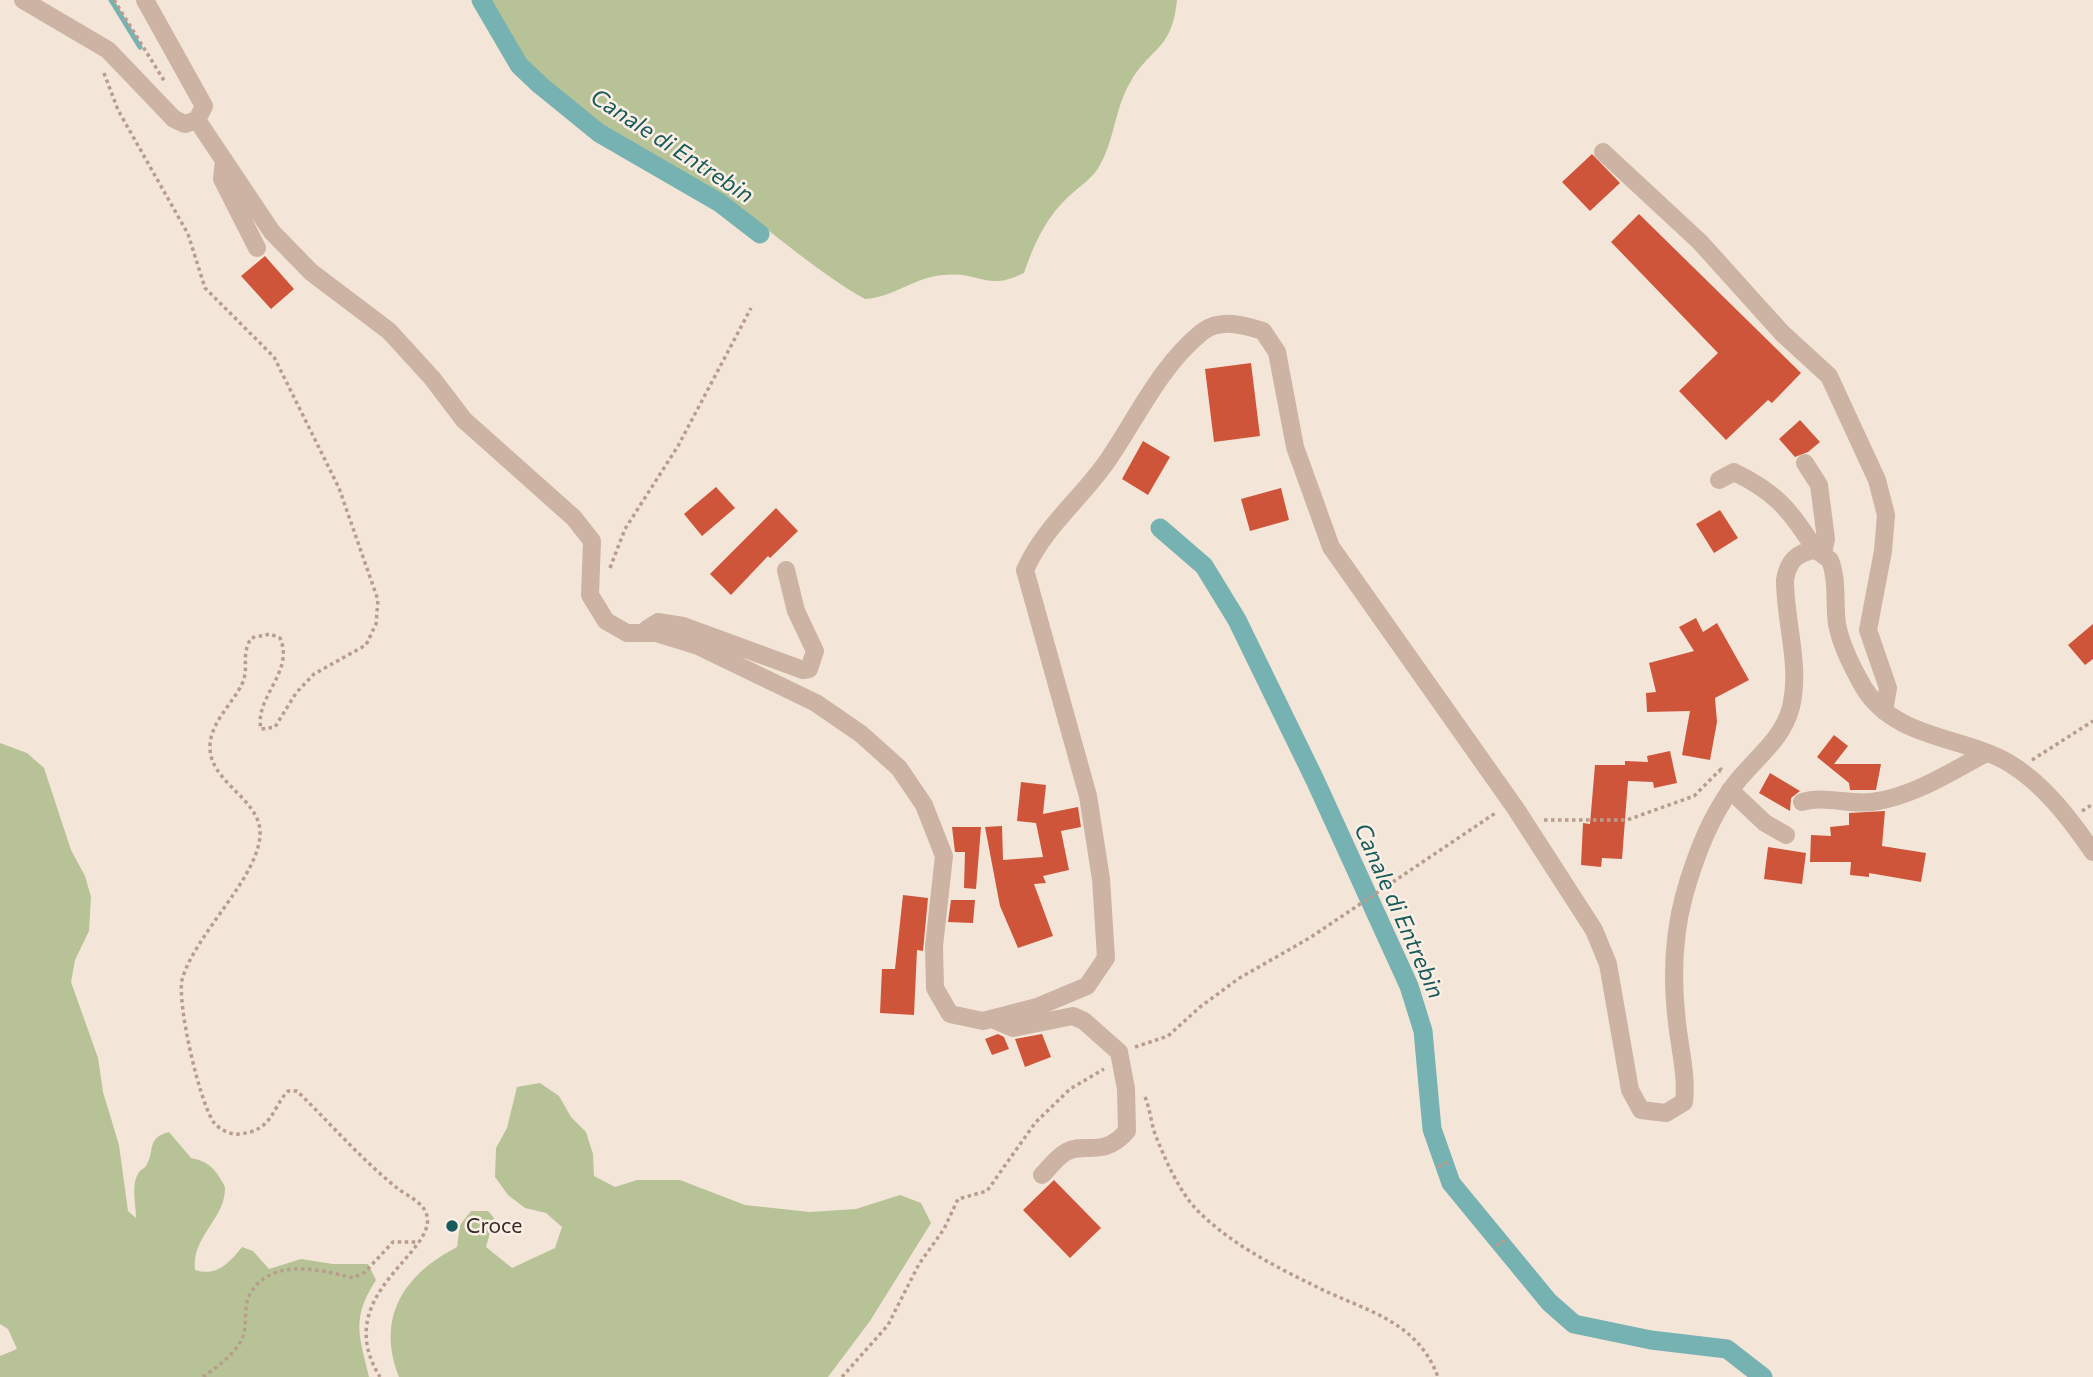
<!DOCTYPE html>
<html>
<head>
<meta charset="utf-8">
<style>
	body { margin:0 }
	canvas { display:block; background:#f3e5d8 }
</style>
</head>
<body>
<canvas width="2093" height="1377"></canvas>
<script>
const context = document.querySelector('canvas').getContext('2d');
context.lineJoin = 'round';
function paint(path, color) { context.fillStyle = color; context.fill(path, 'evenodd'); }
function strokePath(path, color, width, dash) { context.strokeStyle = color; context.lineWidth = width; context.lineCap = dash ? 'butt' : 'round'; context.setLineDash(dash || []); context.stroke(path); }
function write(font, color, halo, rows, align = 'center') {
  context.font = font + ' Commissioner,sans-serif'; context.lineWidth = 5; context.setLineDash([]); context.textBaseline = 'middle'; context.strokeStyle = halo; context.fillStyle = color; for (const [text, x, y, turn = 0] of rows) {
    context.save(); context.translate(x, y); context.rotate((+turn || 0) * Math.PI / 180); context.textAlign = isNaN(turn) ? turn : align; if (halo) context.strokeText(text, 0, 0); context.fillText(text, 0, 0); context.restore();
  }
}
paint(new Path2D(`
	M488,0H1177C1172,50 1152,46 1131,81C1114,108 1115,143 1097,170C1088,182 1076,189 1066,199C1044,221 1034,245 1024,273C986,292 980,271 944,275C914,277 895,297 865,299C818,273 778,235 734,206C664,160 585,125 525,65C508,47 499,22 488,0Z
	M0,743L27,753L44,768L71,850L85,876L91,897L89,931L75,960L71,982L98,1058L103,1092L119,1145L128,1211L136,1218C136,1204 131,1186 138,1174C140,1169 143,1170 146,1166C156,1150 145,1139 169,1132L191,1158C209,1161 217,1171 225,1187C226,1219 191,1236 195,1270C217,1277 229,1263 242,1247L253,1251L269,1269L301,1259L333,1264H368L376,1280C351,1319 359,1334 369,1377H0V1356L17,1349L8,1329L0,1324Z
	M540,1083L559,1096L571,1117L586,1132L593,1154L594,1176L615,1187L637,1180H680L745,1205L810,1212L856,1209L900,1195L921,1203L931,1223L870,1321L828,1377H399C376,1318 403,1275 457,1247L460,1225L471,1211H488L494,1218L486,1247L512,1268L555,1248L562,1227L546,1213L525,1208L508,1195L495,1177L496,1148L507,1128L517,1087Z`), '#b7c397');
strokePath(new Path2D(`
	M111,0L140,47`), '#75b2b1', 5);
strokePath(new Path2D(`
	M481,0L519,65L540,85L599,133L720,203L760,234
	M1160,528L1204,566L1237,620L1315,780L1409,986L1423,1031L1432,1129L1451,1183L1549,1302L1574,1324L1651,1340L1727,1349L1763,1377`), '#75b2b1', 19);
paint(new Path2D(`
	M1592,154L1620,183L1590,211L1562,182Z
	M1639,214L1801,373L1772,403L1768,400L1726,440L1679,391L1718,353L1611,242Z
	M265,256L294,289L271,309L241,276Z
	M1251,363L1260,436L1214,442L1205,369Z
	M1800,420L1820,442L1808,452L1795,457L1779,439Z
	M1143,441L1170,457L1148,495L1122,479Z
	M716,487L735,508L702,536L684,514Z
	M1281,488L1289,520L1250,531L1241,499Z
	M776,508L798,531L770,558L768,556L731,595L710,574Z
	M1720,510L1738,538L1714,553L1696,524Z
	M1696,618L1703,632L1717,623L1749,680L1715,698L1717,722L1710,760L1682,755L1690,711L1647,712L1646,693L1656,692L1649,663L1694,651L1679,627Z
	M2093,624V659L2085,665L2068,645Z
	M1834,735L1848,746L1834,764H1881L1876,790H1850L1849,783L1817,757Z
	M1670,751L1677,783L1654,788L1653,782L1628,781L1622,859L1602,858L1601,867L1581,865L1583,823L1590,824L1595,765H1625V761L1648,762L1647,756Z
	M1770,773L1800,791L1791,798L1790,811L1759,793Z
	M1021,782L1046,785L1043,814L1078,807L1081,827L1061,831L1069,870L1043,876L1046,883L1034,884L1053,936L1018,948L1000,906L985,827L1002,826L1003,860L1043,857L1036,823L1017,821Z
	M1885,811L1882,846L1926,853L1921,882L1869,873V877L1850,875L1851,862H1810L1811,835L1831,836L1830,827L1849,825V813Z
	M952,827H981L976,889L964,888L965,852H955Z
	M1768,847L1806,853L1802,884L1764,879Z
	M903,895L928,898L923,951L917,950L914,1015L880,1013L882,969H895Z
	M951,900H975L973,923L948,922Z
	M998,1034L1004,1037L1009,1049L992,1055L985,1039Z
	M1042,1034L1051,1057L1025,1067L1015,1039Z
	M1054,1180L1101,1228L1070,1258L1023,1210Z`), '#cf553a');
strokePath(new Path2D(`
	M114,0L165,82
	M104,73L118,110L188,234L205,288L274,357L339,488L378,600L376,624L366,645L314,674L296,693L275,727L261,729C254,697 295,672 280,638L270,634L251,638C240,658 250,666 242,684C233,703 211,722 210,745C208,781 257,797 260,830C263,874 194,934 182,980C177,1004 200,1106 215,1124C221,1130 231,1135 239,1134C273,1131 271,1109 288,1091H297C330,1123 361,1159 397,1188C407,1196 424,1202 427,1216C436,1254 329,1295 380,1377
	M610,568L625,529L678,446L751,308
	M2032,760L2093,721
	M2082,811L2093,804
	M1544,820H1627L1694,796L1721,769L1720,773
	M1135,1047L1168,1036L1200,1007L1238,979L1311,937L1497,812
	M1145,1097C1150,1109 1151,1122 1155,1134C1164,1157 1179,1191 1196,1209C1228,1242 1272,1265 1313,1285C1363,1311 1416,1318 1438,1377
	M1438,1167L1448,1162
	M1496,1246L1505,1240
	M203,1377C217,1367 234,1355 242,1339C248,1326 243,1308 249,1296C269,1257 319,1269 353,1278L365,1272L393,1242H419
	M842,1377L888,1325L919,1264L944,1229L958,1199L987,1191L1035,1123L1070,1089L1104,1069`), '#b89d8d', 3.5, [3.5, 3.5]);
strokePath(new Path2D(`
	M23,0L108,50L174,119L185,124L197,120L204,106L145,0
	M197,120L272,232L311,272L389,331L432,378L464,420L574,518L592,541L590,595L606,621L627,633H656L698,646L816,703L861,734L899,768L924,805L944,856L934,946L935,988L950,1014L983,1021L1037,1007L1087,986L1106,958L1101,879L1088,796L1025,570C1044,527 1082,498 1108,460C1138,416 1160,366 1202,332C1220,318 1244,325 1263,331L1277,352L1295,447L1331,547L1516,809L1594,930L1608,964L1630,1090L1641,1110L1666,1113L1684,1102C1687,1075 1680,1050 1677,1023C1672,981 1673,937 1684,896C1694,860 1710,818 1732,788C1752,760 1782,742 1791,707C1801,664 1785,623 1785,580C1788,562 1796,552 1816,550L1830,560C1838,580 1834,603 1837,624C1841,646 1853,669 1864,688C1895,739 1963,736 2009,763C2044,784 2070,819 2093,852
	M1603,152L1700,242L1782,333L1829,376L1877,480L1886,515L1883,551L1868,630L1888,688L1884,711
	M224,160L222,179L257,248
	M1805,463L1819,485L1826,539L1823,553
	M1719,480L1734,472C1773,491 1788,507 1811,543L1809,551
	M647,629L658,622L683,626L803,670L809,669L815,651L796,611L786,570
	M1730,790L1765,823L1786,835
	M1802,802C1825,795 1848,805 1872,802C1912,797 1951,772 1986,753
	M992,1019L1013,1028L1073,1016L1084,1021L1119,1052L1126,1089L1127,1131C1103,1159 1084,1141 1066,1152C1057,1157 1049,1168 1042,1175`), '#ccb3a3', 18);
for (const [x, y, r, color] of [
	[452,1226,7,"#185b5b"]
]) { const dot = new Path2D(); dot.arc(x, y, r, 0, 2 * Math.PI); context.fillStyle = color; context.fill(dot); strokePath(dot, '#fbefe5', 2.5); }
write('21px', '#362a26', '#fbefe5', [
	["Croce",466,1226]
], 'left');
write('italic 23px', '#185b5b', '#fbefe5', [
	["Canale di Entrebin",672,146,33],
	["Canale di Entrebin",1399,911,66]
]);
</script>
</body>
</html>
